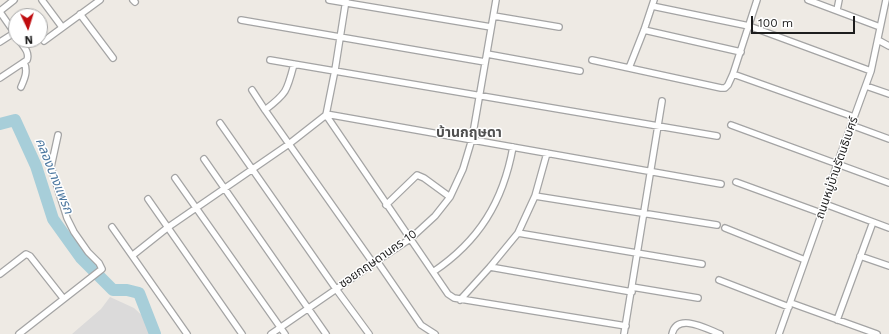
<!DOCTYPE html>
<html>
<head>
<meta charset="utf-8">
<style>
	body { margin:0 }
	#map { position:relative; width:889px; height:334px; overflow:hidden; background:#eeeae4; font-family:"Work Sans",sans-serif }
	canvas { display:block }
	.north { position:absolute; left:8px; top:8px; width:40px; height:40px; box-sizing:border-box; background:#fff; border:1px solid #a5a5a5; border-radius:50%; rotate:176deg; font-size:11px; font-weight:700; line-height:16px; text-align:center; color:#1d1d1d }
	.north::after { content:''; display:block; margin:auto; width:14px; height:18px; background:#bf0c0f; clip-path:polygon(50% 0,100% 100%,50% 72%,0 100%) }
	.scale { position:absolute; left:751px; top:16px; width:104px; height:18px; box-sizing:border-box; border:2px solid #1d1d1d; border-top:0; padding-left:5px; font-size:12px; line-height:14px; white-space:nowrap; color:#1d1d1d; -webkit-text-stroke:3px #fff; paint-order:stroke }
</style>
</head>
<body>
<div id="map">
<canvas width="889" height="334"></canvas>
<div class="north">N</div>
<div class="scale">100 m</div>
</div>
<script>
const context = document.querySelector('canvas').getContext('2d');
context.lineJoin = 'round';
function paint(path, color) { context.fillStyle = color; context.fill(path, 'evenodd'); }
function strokePath(path, color, width, dash) { context.strokeStyle = color; context.lineWidth = width; context.lineCap = dash ? 'butt' : 'round'; context.setLineDash(dash || []); context.stroke(path); }
function write(font, color, halo, rows, align = 'center') {
  context.font = font + ' "Work Sans","Noto Sans Thai",sans-serif'; context.lineWidth = 3; context.setLineDash([]); context.textBaseline = 'middle'; context.strokeStyle = halo; context.fillStyle = color; for (const [text, x, y, turn = 0] of rows) {
    context.save(); context.translate(x, y); context.rotate((+turn || 0) * Math.PI / 180); context.textAlign = isNaN(turn) ? turn : align; if (halo) context.strokeText(text, 0, 0); context.fillText(text, 0, 0); context.restore();
  }
}
paint(new Path2D(`
	M110,297L134,308L148,321L152,334H72L101,309Z`), '#dbdada');
strokePath(new Path2D(`
	M0,124L15,120L36,166L53,219L81,258L113,290H127L139,293L155,334`), '#a7ced9', 12);
const street = new Path2D(`
	M42,0L62,27
	M133,0L135,2
	M329,0L491,27
	M808,0L880,27
	M652,6L749,26L871,71
	M837,10L839,0
	M0,11L14,0
	M0,12L16,35
	M80,14L113,58
	M494,16L559,27
	M241,20L485,62
	M644,30L741,52
	M878,40L889,46
	M44,41L100,0
	M0,42L14,33
	M487,54L580,71
	M270,60L717,136
	M592,60L721,88H725L728,85L733,74L757,0
	M629,68L644,30L654,0
	M733,74L854,117
	M0,78L27,60C30,52 23,46 19,40
	M866,86L889,94
	M21,87C25,78 28,71 24,62
	M252,90L265,110L373,263
	M265,110C287,93 287,91 294,64
	M326,114L721,184
	M326,115L448,294L454,298L626,326
	M220,123L336,289L369,334
	M731,125L889,183
	M851,125L889,139
	M204,159L326,334
	M175,178L285,334
	M736,182L821,213
	M535,196L717,225
	M148,199L242,334
	M825,204L889,228
	M386,205L417,175L424,178L450,197
	M112,227L187,334
	M725,228L805,260
	M518,233L702,264
	M133,255L167,228L289,144L326,115L335,70L346,0
	M860,256L889,266
	M377,261L421,325L435,334
	M490,267L632,292
	M433,272C479,241 503,202 513,147
	M0,274L26,254L30,256L63,298
	M719,280L789,307
	M632,287L698,298
	M460,300L490,267L518,233L535,196L547,153
	M791,303L877,334
	M837,320L873,222
	M19,334L102,269L99,263L88,252L74,232L67,218L51,167L58,135
	M271,334L377,261L410,239L435,216L450,197L463,169L472,139L496,0
	M624,334L662,101
	M672,334C677,312 707,329 720,334
	M779,334L825,204L837,164L871,71L886,0`);
strokePath(street, '#a4a4a4', 8);
strokePath(street, '#fff', 5.5);
write('12px', '#1d1d1d', '#fff', [
	["ถนนหมู่บ้านรัตนธิเบศร์",837,168,-71],
	["ซอยกฤษดานคร 10",378,259,-35]
]);
write('italic 13px', '#4d78a0', '#fff', [
	["คลองบางแพรก",54,176,68]
]);
write('bold 14px', '#505050', '#fff', [
	["บ้านกฤษดา",469,133]
]);
</script>
</body>
</html>
